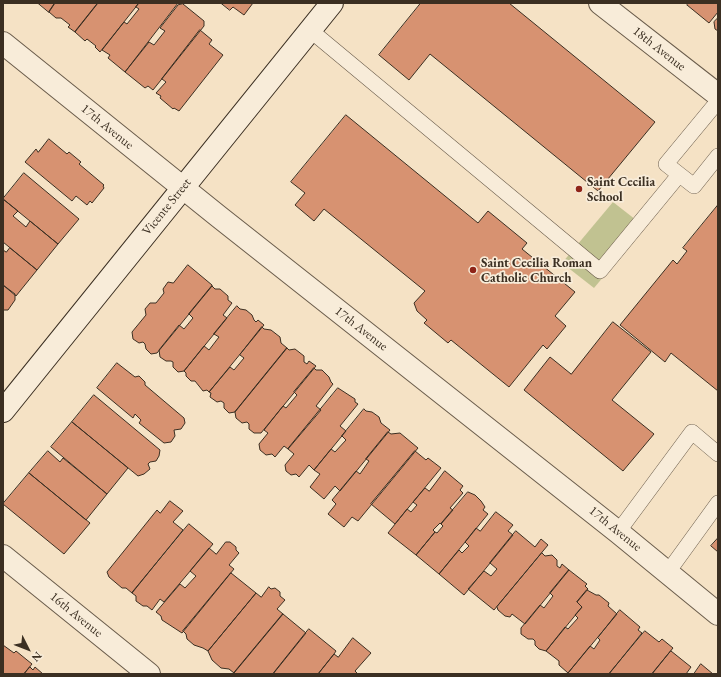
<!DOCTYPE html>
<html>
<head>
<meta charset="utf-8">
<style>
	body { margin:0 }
	#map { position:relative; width:721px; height:677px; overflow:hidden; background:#f5e2c5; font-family:"EB Garamond",serif }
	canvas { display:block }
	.frame { position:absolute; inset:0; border:4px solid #3b2f22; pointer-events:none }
	.north { position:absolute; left:8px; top:629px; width:40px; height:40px; -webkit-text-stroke:3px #f8ecd9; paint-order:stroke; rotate:132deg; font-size:11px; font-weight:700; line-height:16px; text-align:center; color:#3b2f22 }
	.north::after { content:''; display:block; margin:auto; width:14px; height:18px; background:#3b2f22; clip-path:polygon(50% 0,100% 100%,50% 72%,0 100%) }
</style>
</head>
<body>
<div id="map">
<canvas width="721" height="677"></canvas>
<div class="frame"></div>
<div class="north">N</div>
</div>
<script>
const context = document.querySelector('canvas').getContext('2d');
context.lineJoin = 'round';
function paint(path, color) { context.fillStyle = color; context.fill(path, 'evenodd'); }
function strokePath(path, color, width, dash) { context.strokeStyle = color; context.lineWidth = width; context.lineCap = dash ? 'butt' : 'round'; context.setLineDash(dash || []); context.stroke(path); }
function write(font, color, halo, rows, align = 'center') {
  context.font = font + ' "EB Garamond",serif'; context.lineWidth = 3.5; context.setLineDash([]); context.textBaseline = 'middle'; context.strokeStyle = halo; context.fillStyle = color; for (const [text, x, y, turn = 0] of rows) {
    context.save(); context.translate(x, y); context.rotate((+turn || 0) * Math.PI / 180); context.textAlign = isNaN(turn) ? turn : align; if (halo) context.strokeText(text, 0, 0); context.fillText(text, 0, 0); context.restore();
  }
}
paint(new Path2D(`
	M613,202L645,227L594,288L562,263Z`), '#c1c291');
const building = new Path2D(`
	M38,3H55L49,12Z
	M55,3H98L75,32L68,27L70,25L61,18H56L49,12Z
	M98,3H139L100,52L95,47L96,46L87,39L85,41L75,32Z
	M139,3H178L125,72L108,58L110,55L102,50L124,22L127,24L139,9L136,7Z
	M221,3H253L244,15L233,7L230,10Z
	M421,3H509L655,122L598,191L430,54L409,80L379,55Z
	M689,3H718V12L709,23L687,5Z
	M183,4L204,21V26L153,90L148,86L145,88L125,72L149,42L154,45L165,31L160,28L178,5Z
	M718,18V31L715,29L714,22Z
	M200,30L212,40L209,44L223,55L179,111L174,108L173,109L160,98L161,96L156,93L166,82L162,79Z
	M346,115L478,223L488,211L527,243L522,249L575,292L555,316L566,326L547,349L543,345L509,387L451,340L448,343L424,323L427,320L417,311L414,303L425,291L324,209L314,221L295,205L305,193L291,182Z
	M49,139L67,154L69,152L81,162L79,164L104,185L103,186L104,188L92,203L90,201L87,205L76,196L72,201L25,162L36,149L38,152Z
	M24,173L79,219L58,244L3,199Z
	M3,199L18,211L13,216L26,227L30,221L58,244L37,270L3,242Z
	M718,205V391L671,353L665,362L620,325L673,260L677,264L687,251L683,248Z
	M10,248L37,270L16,296L3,285V250L6,252Z
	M188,265L212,285V286L157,353L151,354L146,349L145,344L143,342L139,343L133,339L132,332L146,315L145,309L150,303H156L164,293L163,289L168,282L173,283Z
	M3,285L15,294V300L8,310H3Z
	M212,286L215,289H220L228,296V300L232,303L223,315L227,318L184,371L178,372L173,367V362L171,361H166L160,357L159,350L179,325L184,329L193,318L189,314Z
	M237,306L240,309L246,310L252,315L254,320L256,322L258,320L264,325L209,392L207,390L203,391L195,381H191L186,376V373L184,371L204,346L209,350L219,337L214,334Z
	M613,322L651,352L612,400L654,434L623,471L524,390L550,357L571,374Z
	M262,327L264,329L271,330L280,337L281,343L287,348L235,412L229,413L224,408V403L221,401L217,402L210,397L211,393L209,392L230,367L234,370L244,358L240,355Z
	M287,348L289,350L295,349L304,356V362L307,364L309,361L316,366L261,433H254L249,429V424L247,422L242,423L236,418L235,412Z
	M117,363L135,377L139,376L145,382V385L184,418L185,423L181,429L174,430L175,436L171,442L164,443L139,423L141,420L135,414L133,418L97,388Z
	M314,368L316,370H322L329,377L331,382L333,384L316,406L321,410L288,449L284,446L275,457L272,454L266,455L260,450L259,444L268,433L264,430L283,406L286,408L297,395L294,392Z
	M338,388L355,399V402L358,404L340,426L346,431L314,470L309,465L299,477L296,474L291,475L286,471L285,465L294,454L288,449Z
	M94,395L160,450L159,456L156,461L150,462L148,464L150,469L144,474L138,476L72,422Z
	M364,409L366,411L372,412L379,417L381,423L390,430L340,491L335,486L324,499L310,487L320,474L314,470L331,449L335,452L346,440L342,436Z
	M72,422L128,468L107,494L51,447Z
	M388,432L391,434L400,433L418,448L358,521L352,517L344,527L328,514L336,504L332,500L356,471L360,474L369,461L366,459Z
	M48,451L60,462L63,458L107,494L86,520L29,473Z
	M415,451L426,460L428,458L441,468L395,524L371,504Z
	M445,471L463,486L460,490L463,493L450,508L453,510L441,524L440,523L433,530L435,532L416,555L388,533L407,509L411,512L417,505L413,502L425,488L429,491Z
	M29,473L90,523L64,554L3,504Z
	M468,492L475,495L481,501L485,507L483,510L488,514L439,574L416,555L435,532L437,533L443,526L441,524Z
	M170,501L183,511L173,522L183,530L132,593L126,588H122L109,577L107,572L157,510L160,513Z
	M496,512L513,525L508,531L513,535L464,595L439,574L459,550L462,553L469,546L465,542L476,528L480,531Z
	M189,524L213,544L164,602L160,599L152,610L147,606H143L136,601V596L132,593Z
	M516,531L535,547L541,539L548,545L494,610L468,589L484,571L491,576L497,569L490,563Z
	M718,538V552L711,546Z
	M226,542H230L236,547V550L239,553L229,565L234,569L182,633L162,620L161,616L156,612L180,584L185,588L196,576L190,571L209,548L216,554Z
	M542,553L545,556L552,555L557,560V566L560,568L562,564L569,570L525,624L512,614L510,617L505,616L498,610L497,607Z
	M569,570L587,584L585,586L588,589L577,602L582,607L546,651L539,649L535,645V641L533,639H528L521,634V628L540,605L544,608L553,596L550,593Z
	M231,573L256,593L208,651L203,648L194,645L187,639L186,634L183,631Z
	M269,587L271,589L275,588L280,592V596L285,600L277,609L283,614L234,673L229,669L221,668L212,660L208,651L256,593L261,597Z
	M587,590L596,595H599L609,603L608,606L617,614L568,673L559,665V661L546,651L565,627L568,629L578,618L575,615L582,607L577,602Z
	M620,610L640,627L638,630L642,633L609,674H569L568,673L590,646L594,649L600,640L598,638Z
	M283,614L306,633L273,674H236L234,673Z
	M309,629L336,651L334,654L318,674H273Z
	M645,631L659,642L662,639L673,648L652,674H609Z
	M353,638L371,653L355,671L358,674H318L334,654L338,657Z
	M3,645L14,653L16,651L32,664L24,674H3Z
	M671,651L691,667L686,674H652Z
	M701,664L713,674H694Z
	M30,667L33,670L35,667L43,674H24Z`);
paint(building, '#d79271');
strokePath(building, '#3b2f22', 1);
const lane = new Path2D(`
	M310,30L600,271L679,175
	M718,101L666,164L694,186L718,156
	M618,532L692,432L718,454
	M668,572L718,503`);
const street = new Path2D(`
	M600,3L718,95
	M3,43L218,216L618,532L718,614
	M3,556L149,674`);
const secondary = new Path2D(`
	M3,411L332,3`);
strokePath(lane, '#6a5c4b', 16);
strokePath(street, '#6a5c4b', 24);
strokePath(secondary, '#3b2f22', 24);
strokePath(lane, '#f8ecd9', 15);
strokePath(street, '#f8ecd9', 22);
strokePath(secondary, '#f8ecd9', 22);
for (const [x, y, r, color] of [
	[579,189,4,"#8f2418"],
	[473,270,4,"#8f2418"]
]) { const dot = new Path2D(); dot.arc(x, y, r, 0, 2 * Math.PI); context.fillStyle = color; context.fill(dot); strokePath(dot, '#f8ecd9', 1.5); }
write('13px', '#3b2f22', '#f8ecd9', [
	["18th Avenue",659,49,38],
	["17th Avenue",107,127,39],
	["Vicente Street",167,207,-51],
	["17th Avenue",361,329,38],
	["17th Avenue",615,529,39],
	["16th Avenue",76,615,39]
]);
write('bold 13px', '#3b2f22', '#f8ecd9', [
	["Saint Cecilia",587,182],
	["School",587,197],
	["Saint Cecilia Roman",481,263],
	["Catholic Church",481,278]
], 'left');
</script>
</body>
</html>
